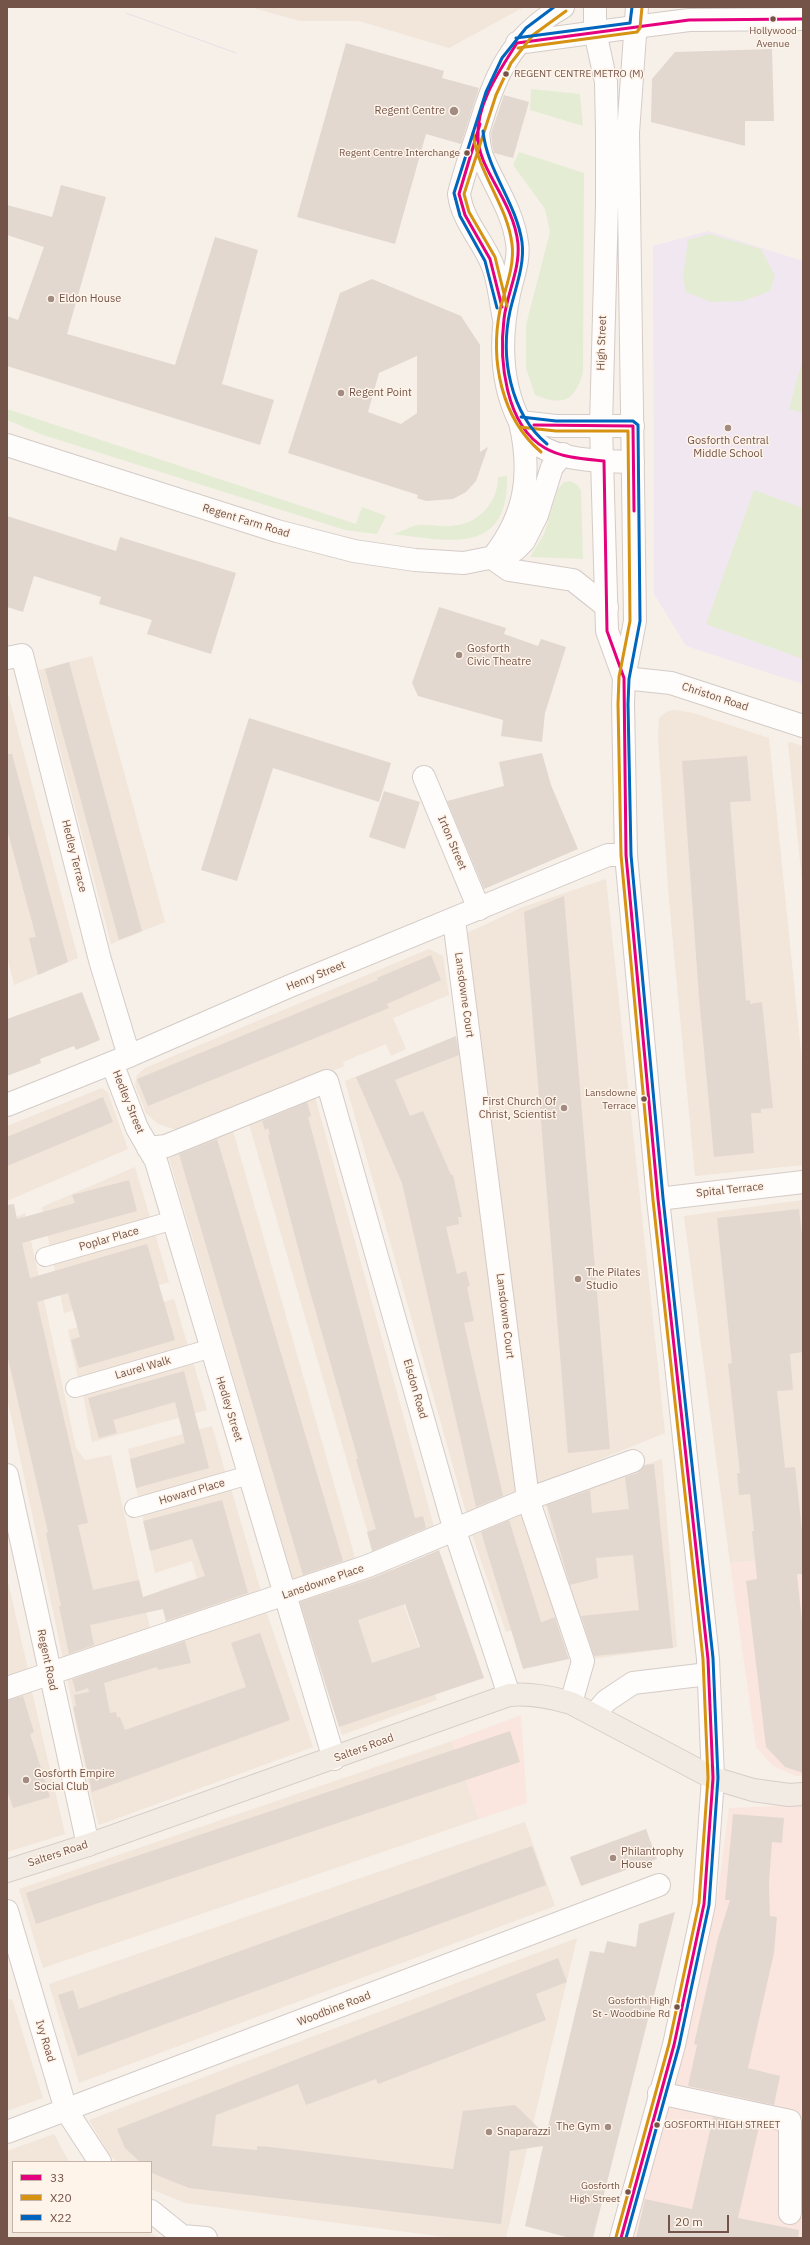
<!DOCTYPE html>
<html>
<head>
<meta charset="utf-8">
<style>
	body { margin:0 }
	#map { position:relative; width:810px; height:2245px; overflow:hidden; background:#f6f0e9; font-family:"IBM Plex Sans",sans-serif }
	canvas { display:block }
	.frame { position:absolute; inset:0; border:8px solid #745449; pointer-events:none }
	.legend { position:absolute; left:12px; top:2161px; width:140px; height:72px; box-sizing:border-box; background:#fff4e9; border:1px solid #c7b4a9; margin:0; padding:5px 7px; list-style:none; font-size:12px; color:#745449 }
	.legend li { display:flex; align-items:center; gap:8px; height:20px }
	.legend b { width:20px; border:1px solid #c7b4a9 }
	.scale { position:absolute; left:668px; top:2215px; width:61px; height:18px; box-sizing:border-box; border:2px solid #745449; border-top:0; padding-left:5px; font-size:12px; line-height:14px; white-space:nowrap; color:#745449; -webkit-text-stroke:3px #fff4e9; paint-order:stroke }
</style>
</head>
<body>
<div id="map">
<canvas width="810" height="2245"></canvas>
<div class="frame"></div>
<ul class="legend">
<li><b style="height:5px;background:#e5007d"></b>33</li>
<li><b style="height:5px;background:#d69212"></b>X20</li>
<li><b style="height:5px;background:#0065bd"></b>X22</li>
</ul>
<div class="scale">20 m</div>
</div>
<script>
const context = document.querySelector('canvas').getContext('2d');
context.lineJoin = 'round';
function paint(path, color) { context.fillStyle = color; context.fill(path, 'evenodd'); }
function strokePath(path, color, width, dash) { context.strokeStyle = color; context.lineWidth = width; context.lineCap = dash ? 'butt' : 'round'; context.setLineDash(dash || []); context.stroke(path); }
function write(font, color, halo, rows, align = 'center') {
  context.font = font + ' "IBM Plex Sans",sans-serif'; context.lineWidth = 3; context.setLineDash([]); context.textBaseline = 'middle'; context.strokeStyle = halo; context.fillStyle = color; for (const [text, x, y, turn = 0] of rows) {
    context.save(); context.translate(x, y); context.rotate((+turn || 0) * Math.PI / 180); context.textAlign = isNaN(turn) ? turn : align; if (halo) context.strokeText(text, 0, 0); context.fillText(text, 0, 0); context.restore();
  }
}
paint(new Path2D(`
	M250,7H524L449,48L359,21H300Z
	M92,656L165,922L111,944L39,670Z
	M7,690L78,958L14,985L7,955Z
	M675,710L693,713L769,738L803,1072V1165L695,1176L669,900L658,740L659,718L668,711Z
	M791,742L803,746V891L788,743Z
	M606,879L665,1433L534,1486L466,940L467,933L523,907Z
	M429,949L443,956L449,995L393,1018L406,1049L391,1056L386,1044L343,1062L344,1066L326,1074L325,1072H318L310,1075V1078L177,1130L158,1124L146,1113L135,1085L137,1075L145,1068Z
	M453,1038L458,1040L462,1070L517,1494L467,1516L345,1081Z
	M102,1088L108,1093L128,1149L7,1201V1126Z
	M315,1097L435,1530L374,1554L249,1124Z
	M233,1131L356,1561L294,1583L169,1158Z
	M135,1167L152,1224L51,1253L42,1207Z
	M803,1200V1557L730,1563L684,1216Z
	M25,1213L76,1448L85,1460L111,1455L151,1633L64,1663L7,1397V1221Z
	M154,1230L169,1282L64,1313L53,1260Z
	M174,1299L190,1353L79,1383L68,1330Z
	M192,1358L207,1410L92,1442L82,1389Z
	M212,1426L227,1478L139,1502L128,1449Z
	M662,1459L677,1647L585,1660L544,1500Z
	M230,1485L262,1595L167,1628L159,1591L197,1578L192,1561L155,1573L141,1509Z
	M523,1514L559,1616L506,1632L472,1535Z
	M389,1562L437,1700L342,1735L297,1600Z
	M7,1577L29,1674L7,1681Z
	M266,1611L313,1747L99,1825L89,1788L67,1678Z
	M32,1692L65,1834L7,1852V1700Z
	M452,1741L479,1819L43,1968L19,1889Z
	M525,1822L555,1906L79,2083L49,1984Z
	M577,1938L506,2238H453L185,2203L151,2189V2162H117L109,2154L89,2120Z
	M12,1999L43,2098L7,2111V2000Z
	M54,2134L69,2162H13V2232H146L161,2238H7V2151Z`), '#f2e5d9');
paint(new Path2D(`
	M803,1557V1776H796L773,1766L756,1747L730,1563Z
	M521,1715L527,1803L479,1819L452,1741Z
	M802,1805L803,2238H634L717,1901L729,1808Z`), '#fae6df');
paint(new Path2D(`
	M708,231L803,261V684L686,646L654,594L653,246Z`), '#f1e7f1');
paint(new Path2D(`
	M531,89L580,94L583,126L530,110Z
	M519,152L584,173L583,373C574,402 563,406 535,395L526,368V325L550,232L545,209L513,165Z
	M709,234L761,249L775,276L770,291L743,301L711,302L686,292L683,277L688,240Z
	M803,358V413L789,409Z
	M7,409L356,524L362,507L386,516L377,534L345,530L43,435L7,420Z
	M507,476C509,556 449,541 393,534C401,532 411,526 419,525C429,524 440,527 450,526C477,525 498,504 498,477Z
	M570,481L578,485L581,491L583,559L530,557L544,534L558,489L564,482Z
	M754,490L803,508V659L706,624Z`), '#e4edd3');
paint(new Path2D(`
	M346,43L444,71L442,78L479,88L461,144L426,134L395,244L297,217Z
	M772,49L774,121H745V146L651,122L652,79L675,52Z
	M504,95L529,102L513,158L494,153L492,145L491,133Z
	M61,185L106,197L67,334L175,365L215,237L258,250L222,384L274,400L260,445L7,366V316L18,320L44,247L7,235V205L52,217Z
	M372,279L461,316L480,345V452L488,447L476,481L466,492L453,499L426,501L417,498L418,495L288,453L340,293ZM417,356V413L401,424L368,412L379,373Z
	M7,516L116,551L120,537L236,573L211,654L147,634L152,620L99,604L101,597L34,576L23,612L7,607Z
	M439,607L506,628L504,634L538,646L541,639L566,647L545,713L542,742L501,736L503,720L418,696L412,683Z
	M69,662L142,931L119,940L45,669Z
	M249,718L391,763L379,802L273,768L237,881L201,870Z
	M542,753L551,785L578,849L484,889L447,801L504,786L499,762Z
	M7,754H12L68,962L38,975L29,938L36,937L7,829Z
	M747,756L751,801L730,802L746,1001L750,1000V1004L762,1002L773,1108L761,1109V1113H751L754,1153L714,1157L699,997L682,761Z
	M384,791L420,802L405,849L369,837Z
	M564,896L610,1449L568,1453L524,912Z
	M431,955L441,980L387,1004L389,1008L148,1106L137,1079L378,980L377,978Z
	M82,992L100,1040L76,1050L74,1046L40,1059L41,1063L7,1076V1019Z
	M456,1036L459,1055L395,1080L410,1116L423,1111L451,1175H453L462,1217H458L459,1224L446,1227L457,1274L466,1271L470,1286L467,1287L474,1321L464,1323L503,1496L476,1507L402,1183L356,1077Z
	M103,1097L113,1122L7,1166V1137Z
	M307,1102L311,1116L308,1117L415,1518L423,1516L426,1528L372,1551L367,1532L376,1529L356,1459H358L307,1281L268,1135L270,1134L268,1128L265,1130L262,1121Z
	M217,1139L343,1561L303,1575L179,1154Z
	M129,1180L137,1211L22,1243L30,1278L147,1244L175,1340L79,1368L71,1340L80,1337L68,1293L37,1302L88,1523L78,1525L93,1590L139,1580L143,1597L205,1576L192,1539L150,1551L143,1521L222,1500L248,1593L166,1621L163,1609L90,1625L94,1645L69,1654L59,1606H61L46,1533L48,1532L7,1354V1205L14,1204L17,1219L75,1203L72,1195Z
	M799,1209L803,1244V1352L790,1354L793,1390L777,1391L785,1468L795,1467L803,1540V1574H797L803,1632V1773L785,1767L766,1747L746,1581L757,1579L752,1531H754L750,1494L739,1495L737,1473H740L728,1364L732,1363L717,1218Z
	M184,1371L209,1468L136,1488L130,1459L185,1443L175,1402L113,1420L117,1433L99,1438L88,1398Z
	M654,1464L673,1648L594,1656L581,1616L639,1610L633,1555L596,1558L598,1578L570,1585L547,1505L590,1490L592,1513L629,1509L625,1477L638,1473L645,1465Z
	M509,1520L541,1622L555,1617L569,1659L523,1669L481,1532Z
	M439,1550L484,1678L339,1727L300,1602L373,1578ZM405,1604L420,1647L372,1663L358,1620Z
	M260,1633L290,1720L92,1792L73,1707L76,1706L74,1695L89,1692L88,1688L76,1692L72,1679L185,1641L191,1663L158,1670L157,1667L104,1683L110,1713L116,1712L117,1717H120L125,1730L246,1687L231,1643Z
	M23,1696L34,1732L30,1734L50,1797L13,1808L7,1790V1700Z
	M510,1731L520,1762L36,1924L26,1893Z
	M733,1814L784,1818L782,1843L772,1842L769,1883L770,1916L777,1917L774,1953L748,2068L780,2076L774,2105L688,2086L697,2045L694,2044L718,1938L730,1900H725Z
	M646,1829L657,1859L581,1886L570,1857Z
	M532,1846L546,1885L78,2056L58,1995L73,1990L79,2009Z
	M675,1912L593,2238H570L525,2226L543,2146L510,2151L501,2224L189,2188L154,2174L151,2172V2162H140L125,2148L117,2129L558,1958L567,1982L536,1994L546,2020L378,2084L376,2079L306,2105L298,2084L280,2091L216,2115L212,2146L257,2150V2146L270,2147L453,2169L463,2111L515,2105L546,2135L590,1951L604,1953L607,1941L636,1947L639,1924Z
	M713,2117L759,2127L738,2218L799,2230L798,2238H636L645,2199L692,2209Z`), '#e3d8d0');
const pedestrian = new Path2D(`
	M45,1257L174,1220
	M75,1388L212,1348
	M134,1508L249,1475`);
const minor = new Path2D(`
	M517,43L635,27
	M478,132C479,140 479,148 482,156C494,186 513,211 517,243C520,259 512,279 509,294C500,337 500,383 520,422
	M504,319C500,301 499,280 492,264C482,240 462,220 459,194C464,173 471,153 478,132C495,76 509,38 563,7
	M7,658L22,655L100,960L129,1056
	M624,678L671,683L803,726
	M424,777L479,909
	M454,920L528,1499L583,1661L571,1703
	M112,1063L137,1128L156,1161L334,1759
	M7,1105L129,1056L290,986L608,855H626
	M148,1148L166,1146L327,1081L455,1531L509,1695
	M658,1199L803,1182
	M7,1475L88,1845
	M7,1688L368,1566L528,1499L633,1461
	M7,1911L66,2110L100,2162
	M659,2093L790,2121V2213
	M7,2132L659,1885
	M151,2211L182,2236L206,2238`);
const tertiary = new Path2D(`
	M635,27L689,20L803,19
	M520,422L556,426H633
	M521,423C526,430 530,437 536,443C560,462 604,461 633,462
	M7,445L277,531L354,551L415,560L464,563L504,555L515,550L524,541L537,515L552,467L563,454
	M493,557C526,515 532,474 520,422
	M492,558L509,570L573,580L607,607`);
const secondary = new Path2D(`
	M595,7V32L606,82L607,130V205L601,425L607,631L624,678
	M594,1715L606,1701L633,1683L708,1674
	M621,2238L674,2045L704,1904L713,1778L708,1659L658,1199L626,855L623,704L624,678L635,621L628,133L637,7`);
const primary = new Path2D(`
	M7,1871L88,1845L509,1695C531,1693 550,1697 571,1703L713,1778L753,1790L789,1795L803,1794`);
strokePath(pedestrian, '#d4cbc6', 20);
strokePath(minor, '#d4cbc6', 24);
strokePath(tertiary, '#d4cbc6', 24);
strokePath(secondary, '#d5cbc6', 24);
strokePath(primary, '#d8cdc8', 24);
strokePath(pedestrian, '#fefdfc', 18);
strokePath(minor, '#fefdfc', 22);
strokePath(tertiary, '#fefdfc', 22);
strokePath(secondary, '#fefdfc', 22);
strokePath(primary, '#f2ebe4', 22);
strokePath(new Path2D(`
	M126,13L236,53`), '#e3e1e4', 1);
strokePath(new Path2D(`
	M480,124L459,194L465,215L490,259L502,307
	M534,425L633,426L634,511
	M621,2238L674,2045L704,1904L713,1778L708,1659L658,1199L626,855L624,678L607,631L604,461C585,459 562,458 545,448C505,425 499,360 504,319C507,293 520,270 518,244C516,222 505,202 494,182C487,169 478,153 478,137C476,104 500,70 517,43L689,20L803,19`), '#e5007d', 3);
strokePath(new Path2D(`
	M518,48L637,32L640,28L642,7
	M473,133C478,174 507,204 512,244C515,265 505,289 500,310C490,360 501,418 541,452
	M507,306L495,257L469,212L464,194L496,95L511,63L533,35L566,11
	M519,427L556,431H628L630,621L619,677L618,704L621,855L653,1200L703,1659L708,1778L699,1903L669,2044L616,2237`), '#d69212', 3);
strokePath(new Path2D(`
	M516,38L630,23L632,7
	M483,131C487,171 516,202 522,242C525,265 515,289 510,311C500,357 510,413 547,444
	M497,308L485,261L460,216L454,193L486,92L502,58L526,28L554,7
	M521,417L556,421H633L638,425L640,621L629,679L628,704L631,855L663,1198L713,1658L718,1778L709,1905L679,2046L626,2238`), '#0065bd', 3);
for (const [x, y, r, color] of [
	[773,19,3.5,"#745449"],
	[506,74,3.5,"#745449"],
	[454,111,5,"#a28b81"],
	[467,153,3.5,"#745449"],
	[51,299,4,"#a28b81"],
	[341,393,4,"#a28b81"],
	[728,428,4,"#a28b81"],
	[459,655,4,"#a28b81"],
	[644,1099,3.5,"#745449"],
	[564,1108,4,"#a28b81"],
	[578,1279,4,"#a28b81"],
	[26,1780,4,"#a28b81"],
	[613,1858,4,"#a28b81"],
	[677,2007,3.5,"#745449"],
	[657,2125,3.5,"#745449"],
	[608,2127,4,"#a28b81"],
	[489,2132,4,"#a28b81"],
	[628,2192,3.5,"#745449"]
]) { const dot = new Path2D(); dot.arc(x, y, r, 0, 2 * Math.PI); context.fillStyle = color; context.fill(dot); strokePath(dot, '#fff4e9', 1.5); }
write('10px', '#745449', '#fff4e9', [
	["Hollywood",773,31,"center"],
	["Avenue",773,44,"center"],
	["REGENT CENTRE METRO (M)",514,74,"left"],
	["Regent Centre Interchange",460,153],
	["Lansdowne",636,1093],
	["Terrace",636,1106],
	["Gosforth High",670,2001],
	["St - Woodbine Rd",670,2014],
	["GOSFORTH HIGH STREET",664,2125,"left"],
	["Gosforth",620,2186],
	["High Street",620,2199]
], 'right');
write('11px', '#745449', '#fff4e9', [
	["Regent Centre",445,111,"right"],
	["Eldon House",59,299],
	["Regent Point",349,393],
	["Gosforth Central",728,441,"center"],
	["Middle School",728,454,"center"],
	["Gosforth",467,649],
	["Civic Theatre",467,662],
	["First Church Of",556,1102,"right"],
	["Christ, Scientist",556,1115,"right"],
	["The Pilates",586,1273],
	["Studio",586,1286],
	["Gosforth Empire",34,1774],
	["Social Club",34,1787],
	["Philantrophy",621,1852],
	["House",621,1865],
	["The Gym",600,2127,"right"],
	["Snaparazzi",497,2132]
], 'left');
write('11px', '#745449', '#fff4e9', [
	["High Street",602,343,-88],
	["Regent Farm Road",246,521,17],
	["Christon Road",715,697,18],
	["Irton Street",452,843,67],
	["Hedley Terrace",74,856,76],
	["Henry Street",316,976,-22],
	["Lansdowne Court",464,995,82],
	["Hedley Street",128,1102,68],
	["Spital Terrace",730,1190,-6],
	["Poplar Place",109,1239,-16],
	["Lansdowne Court",505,1316,83],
	["Laurel Walk",143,1368,-16],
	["Elsdon Road",415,1389,74],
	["Hedley Street",229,1409,73],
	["Howard Place",192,1492,-16],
	["Lansdowne Place",323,1582,-19],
	["Regent Road",47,1660,78],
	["Salters Road",364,1748,-20],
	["Salters Road",58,1854,-18],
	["Woodbine Road",334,2009,-21],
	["Ivy Road",45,2041,73]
]);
</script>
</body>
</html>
